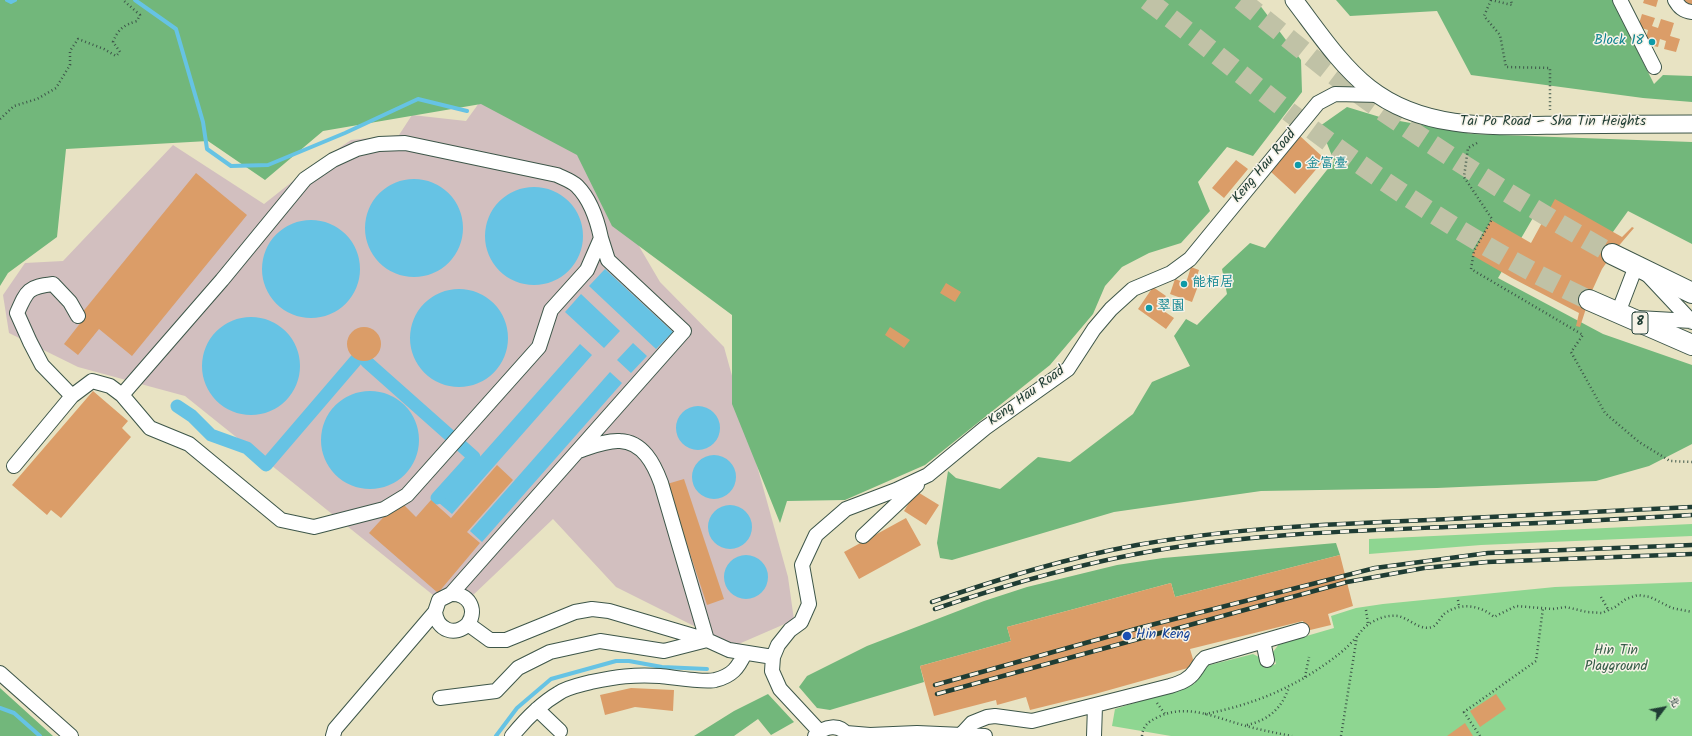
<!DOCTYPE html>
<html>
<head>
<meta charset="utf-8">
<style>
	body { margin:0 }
	#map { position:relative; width:1692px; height:736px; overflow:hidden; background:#e8e3c3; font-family:Kalam,"LXGW WenKai TC",sans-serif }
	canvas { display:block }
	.north { position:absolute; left:1644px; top:688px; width:40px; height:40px; -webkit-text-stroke:3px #f7f3e8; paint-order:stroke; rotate:58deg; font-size:11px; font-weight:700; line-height:16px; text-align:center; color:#1f3d34 }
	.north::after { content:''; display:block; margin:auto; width:14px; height:18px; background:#1f3d34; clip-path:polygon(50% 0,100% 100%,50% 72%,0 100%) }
</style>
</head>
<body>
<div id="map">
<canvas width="1692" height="736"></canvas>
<div class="north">北</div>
</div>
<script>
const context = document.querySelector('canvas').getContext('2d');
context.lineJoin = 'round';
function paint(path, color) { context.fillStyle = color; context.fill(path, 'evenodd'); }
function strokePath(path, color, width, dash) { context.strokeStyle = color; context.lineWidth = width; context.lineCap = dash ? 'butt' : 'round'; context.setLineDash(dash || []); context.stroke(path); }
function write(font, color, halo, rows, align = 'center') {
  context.font = font + ' Kalam,"LXGW WenKai TC",sans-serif'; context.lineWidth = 3; context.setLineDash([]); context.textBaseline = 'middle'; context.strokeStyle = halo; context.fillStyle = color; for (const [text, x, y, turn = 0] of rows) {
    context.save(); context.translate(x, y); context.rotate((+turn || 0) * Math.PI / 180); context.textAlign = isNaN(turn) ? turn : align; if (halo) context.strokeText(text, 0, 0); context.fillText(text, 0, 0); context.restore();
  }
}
paint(new Path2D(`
	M487,92L585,154L660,282L724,347L788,577L794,620L734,646L616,587L553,519L471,597L438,599L185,396L78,367L9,333L3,295L25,263L63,261L173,145L264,204L307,170L351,140L399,135L412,115L466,121Z`), '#d2bfbf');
paint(new Path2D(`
	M1692,524V536L1481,545L1369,554V539Z
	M1692,582V736H1171L1112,726L1115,709L1194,684L1206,666L1253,654L1261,658L1264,668L1276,664L1273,652L1279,644L1334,628L1331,616L1356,608L1383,604L1555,587Z`), '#8ed691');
paint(new Path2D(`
	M0,0H1256L1301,60L1302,92L1253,156L1227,147L1198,182L1210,211L1181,243L1149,253L1122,267L1105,286L1093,314L1050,365L925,465L845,500L787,501L780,523L732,404V315L612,226L577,155L481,104L323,131L265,180L208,141L66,149L57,237L8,273L0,286Z
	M1336,0H1612L1654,84L1663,75L1692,76V102L1643,98L1471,75L1437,11L1350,16Z
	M1347,107L1383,118L1472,134L1692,142V244L1628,211L1605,243L1541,204L1498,278L1603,334L1692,365V444L1649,466L1596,481L1437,488L1261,491L1114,512L952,560L940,558L937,543L948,471L956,478L1000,489L1038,457L1070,462L1133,414L1152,382L1190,366L1174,336L1186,319L1197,325L1227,294L1222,269L1250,243L1265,248L1334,161L1320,126Z
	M1336,543L1340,555L1175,597L1171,583L1007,627L1011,641L920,666L924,682L830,710L817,708L799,687L807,676L867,646L984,601L1027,587L1117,565L1163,558Z
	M0,688L53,736H0Z
	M768,694L794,722L771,735L758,719L734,736H694L734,711Z`), '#72b77b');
paint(new Path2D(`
	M365 228a49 49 0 1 1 98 0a49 49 0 1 1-98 0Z
	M485 236a49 49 0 1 1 98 0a49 49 0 1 1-98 0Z
	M262 269a49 49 0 1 1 98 0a49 49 0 1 1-98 0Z
	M605,269L673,332L656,349L589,286Z
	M410 338a49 49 0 1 1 98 0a49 49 0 1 1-98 0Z
	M581,294L620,331L604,348L565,312Z
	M202 366a49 49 0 1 1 98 0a49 49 0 1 1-98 0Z
	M633,343L647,356L631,373L617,360Z
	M580,344L592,355L452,514L439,503Z
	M610,372L622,383L482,542L470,531Z
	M321 440a49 49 0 1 1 98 0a49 49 0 1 1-98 0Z
	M676 428a22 22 0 1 1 44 0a22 22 0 1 1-44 0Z
	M692 477a22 22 0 1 1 44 0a22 22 0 1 1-44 0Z
	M708 527a22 22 0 1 1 44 0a22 22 0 1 1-44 0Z
	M724 577a22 22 0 1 1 44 0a22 22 0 1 1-44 0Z`), '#66c3e4');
strokePath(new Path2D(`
	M7,0L11,2L15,0
	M135,0L176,29L203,122L207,149L231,166L268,165L345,133L418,99L467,111
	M0,708L14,713L40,736
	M496,736L517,708L551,679L616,661H629L662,667L707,669`), '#66c3e4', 4);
strokePath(new Path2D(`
	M367,362L474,457L437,498
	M177,406L192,416L211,435L247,448L266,465L356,360`), '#66c3e4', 13);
paint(new Path2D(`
	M1644,0H1658L1656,7L1643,3Z
	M1685,0H1692V5H1685Z
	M1642,14L1655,18L1652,26L1658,28L1661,19L1674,23L1670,36L1680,39L1676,52L1664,49L1666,41L1660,39L1658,47L1645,44L1648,30L1638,27Z
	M1300,136L1325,159L1295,194L1270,171Z
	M1236,160L1248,169L1224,198L1212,188Z
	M196,173L247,215L132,356L99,329L78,355L64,344L85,317L81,314Z
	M1555,199L1622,237L1632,227L1634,228L1616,249L1602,269L1591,293L1580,327L1576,326L1579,313L1512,278L1472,255L1491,220L1531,243Z
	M1191,267L1199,270L1194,285L1198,286L1192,302L1170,294L1175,279L1186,283Z
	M946,283L961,292L955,302L940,293Z
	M1153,287L1166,296L1158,307L1174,318L1166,329L1138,309Z
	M347 344a17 17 0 1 1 34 0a17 17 0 1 1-34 0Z
	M890,327L910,340L904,348L885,335Z
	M93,391L128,421L122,428L131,437L61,518L51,510L47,515L12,485Z
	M497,465L513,480L467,532L480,543L438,593L369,533L390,510L400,501L416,517L431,500L451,518Z
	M684,479L724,599L707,605L667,484Z
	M916,491L939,505L926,525L904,511Z
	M906,518L921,545L859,579L844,552Z
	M1340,555L1353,606L1328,614L1331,625L1306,631L1303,621L1190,649L1195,666L1095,694L1030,710L1026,697L997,705L996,700L934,716L920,666L1011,641L1007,627L1171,583L1175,597Z
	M631,688L674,690L673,711L635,707L605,715L600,695Z
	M1496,694L1506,709L1480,727L1470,711Z
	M1465,723L1473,736H1447Z`), '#db9d68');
strokePath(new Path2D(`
	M1147,0C1192,34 1235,70 1280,105C1376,179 1478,248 1589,300
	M1241,0C1288,38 1334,77 1384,112C1458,163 1534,210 1612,254`), '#c0c2a6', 20, [20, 10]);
const minor = new Path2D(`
	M1620,0L1654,67
	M1675,0C1679,7 1683,11 1692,12
	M1647,274L1692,322
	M1618,313L1636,266
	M1638,318L1692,321
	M122,395L222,280L305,179L333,160L357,149L379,144L405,143L557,175C563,178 572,181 577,186C591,200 597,219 601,238
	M72,396L42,365L30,342L17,313C27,290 28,287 53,284L70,302L78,316
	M578,451C591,447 606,440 620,441C643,442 654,464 661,483L707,640
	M14,466L72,396L92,381L110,386L122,395L150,428L189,444L281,520L314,527L384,509L407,495L539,347L551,310L587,270L601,238L608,260L684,331L451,594C468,593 478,609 468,624L490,640H506L575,612L592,609L609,611L707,640L729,650L773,657
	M863,536L917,485
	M435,612C437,630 455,637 468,624
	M1263,641L1267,660
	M0,673L71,736
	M440,698L496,691L518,668L550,652L600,641L664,651L707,640
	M537,709L560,731
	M819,731L780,689L772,671L773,657L778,645L790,630L801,622L809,604L802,565L816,535L846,509L896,490L928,475L985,428L1068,369L1094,329L1111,309L1133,289L1171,273L1190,259L1318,103L1335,94L1380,95
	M846,733L870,735L917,733L985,736
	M333,736L335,729L435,612L439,600L451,594
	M512,736C525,720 540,704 559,693C568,687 580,685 591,682C616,677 634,674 660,676C672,677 706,683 715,680C732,676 738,668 745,653
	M815,736C824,726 840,723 848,736
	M960,736L972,723L987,717L995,716L1032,721L1170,686C1180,683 1189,680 1195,671C1199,666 1200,662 1205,658L1302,630
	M1094,736L1095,706`);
const major = new Path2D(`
	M1294,0C1317,30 1339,64 1369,88C1425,132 1498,126 1564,125C1607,124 1649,124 1692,124`);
const highway = new Path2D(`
	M1612,254L1692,293
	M1589,300L1692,345`);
strokePath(minor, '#3d5649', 16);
strokePath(major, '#3d5649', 19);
strokePath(highway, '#3d5649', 22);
strokePath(new Path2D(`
	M1491,0L1484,16L1500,35L1506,67L1550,68V110
	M1491,0L1512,5L1511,0
	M0,119L14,106L37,99L56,88L70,65V51L78,39L104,49L116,56L120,52L113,42C118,29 124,25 137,21L140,15L123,0
	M1477,143L1468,148L1464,177L1492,219L1474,251L1471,269L1583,335L1571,352L1605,413L1639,442L1670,461L1692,462
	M1601,597L1609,611
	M1458,600L1459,607
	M1366,610L1368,624
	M1305,677L1309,657
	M1157,703L1165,714
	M1205,714C1253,705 1296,687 1335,657C1341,653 1347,647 1353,641C1360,633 1364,626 1374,621C1381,617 1390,615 1398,616C1409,618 1422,633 1434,626C1438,623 1441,617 1444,614C1460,602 1480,605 1494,617L1516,606L1553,609L1566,607L1587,612L1602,613L1615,607L1626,599L1638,595L1650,597L1672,608L1692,612
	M1247,725C1269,720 1282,708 1289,687
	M1142,736C1143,726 1148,722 1156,718C1186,702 1216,718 1246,726C1261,730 1276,733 1292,736
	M1341,736L1357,636
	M1480,736L1464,712L1536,661L1543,608`), '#3d5649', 2.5, [1, 3]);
strokePath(minor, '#fff', 14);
strokePath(major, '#fff', 17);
strokePath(highway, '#fff', 20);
const rail = new Path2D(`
	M932,602C999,579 1066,558 1137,545C1233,528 1331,524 1429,520C1517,516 1604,511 1692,507
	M935,609C1008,584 1082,563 1158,550C1253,534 1350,531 1446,527C1528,524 1610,520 1692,515
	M935,685L1139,628L1375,568L1488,553L1692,545
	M937,694L1347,582L1424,568L1487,562L1692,554`);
strokePath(rail, '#1f3d34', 4.5);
strokePath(rail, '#f7f3e8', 3, [9]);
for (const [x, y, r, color] of [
	[1652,42,4,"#0f9aa8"],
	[1298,165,4,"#0f9aa8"],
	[1184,284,4,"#0f9aa8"],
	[1149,308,4,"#0f9aa8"],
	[1127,636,5,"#1a4fb4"]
]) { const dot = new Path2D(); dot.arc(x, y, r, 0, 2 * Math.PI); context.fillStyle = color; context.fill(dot); strokePath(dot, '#f7f3e8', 1.5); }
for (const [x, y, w] of [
	[1640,323,16]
]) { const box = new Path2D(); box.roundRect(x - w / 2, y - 11, w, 22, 3); context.fillStyle = '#f7f3e8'; context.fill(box); strokePath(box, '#1f3d34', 1); }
write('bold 13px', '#1f3d34', null, [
	["8",1640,323]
]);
write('14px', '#0d838f', '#f7f3e8', [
	["Block 18",1644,42,"right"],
	["金富臺",1306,165],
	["能栢居",1192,284],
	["翠園",1157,308]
], 'left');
write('14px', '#1f3d34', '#f7f3e8', [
	["Tai Po Road – Sha Tin Heights",1553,123],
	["Keng Hau Road",1265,167,-50],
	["Keng Hau Road",1027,397,-36]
]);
write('14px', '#164399', '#f7f3e8', [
	["Hin Keng",1136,636]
], 'left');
write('14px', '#355c47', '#f7f3e8', [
	["Hin Tin",1616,652],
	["Playground",1616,668]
]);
</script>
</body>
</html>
